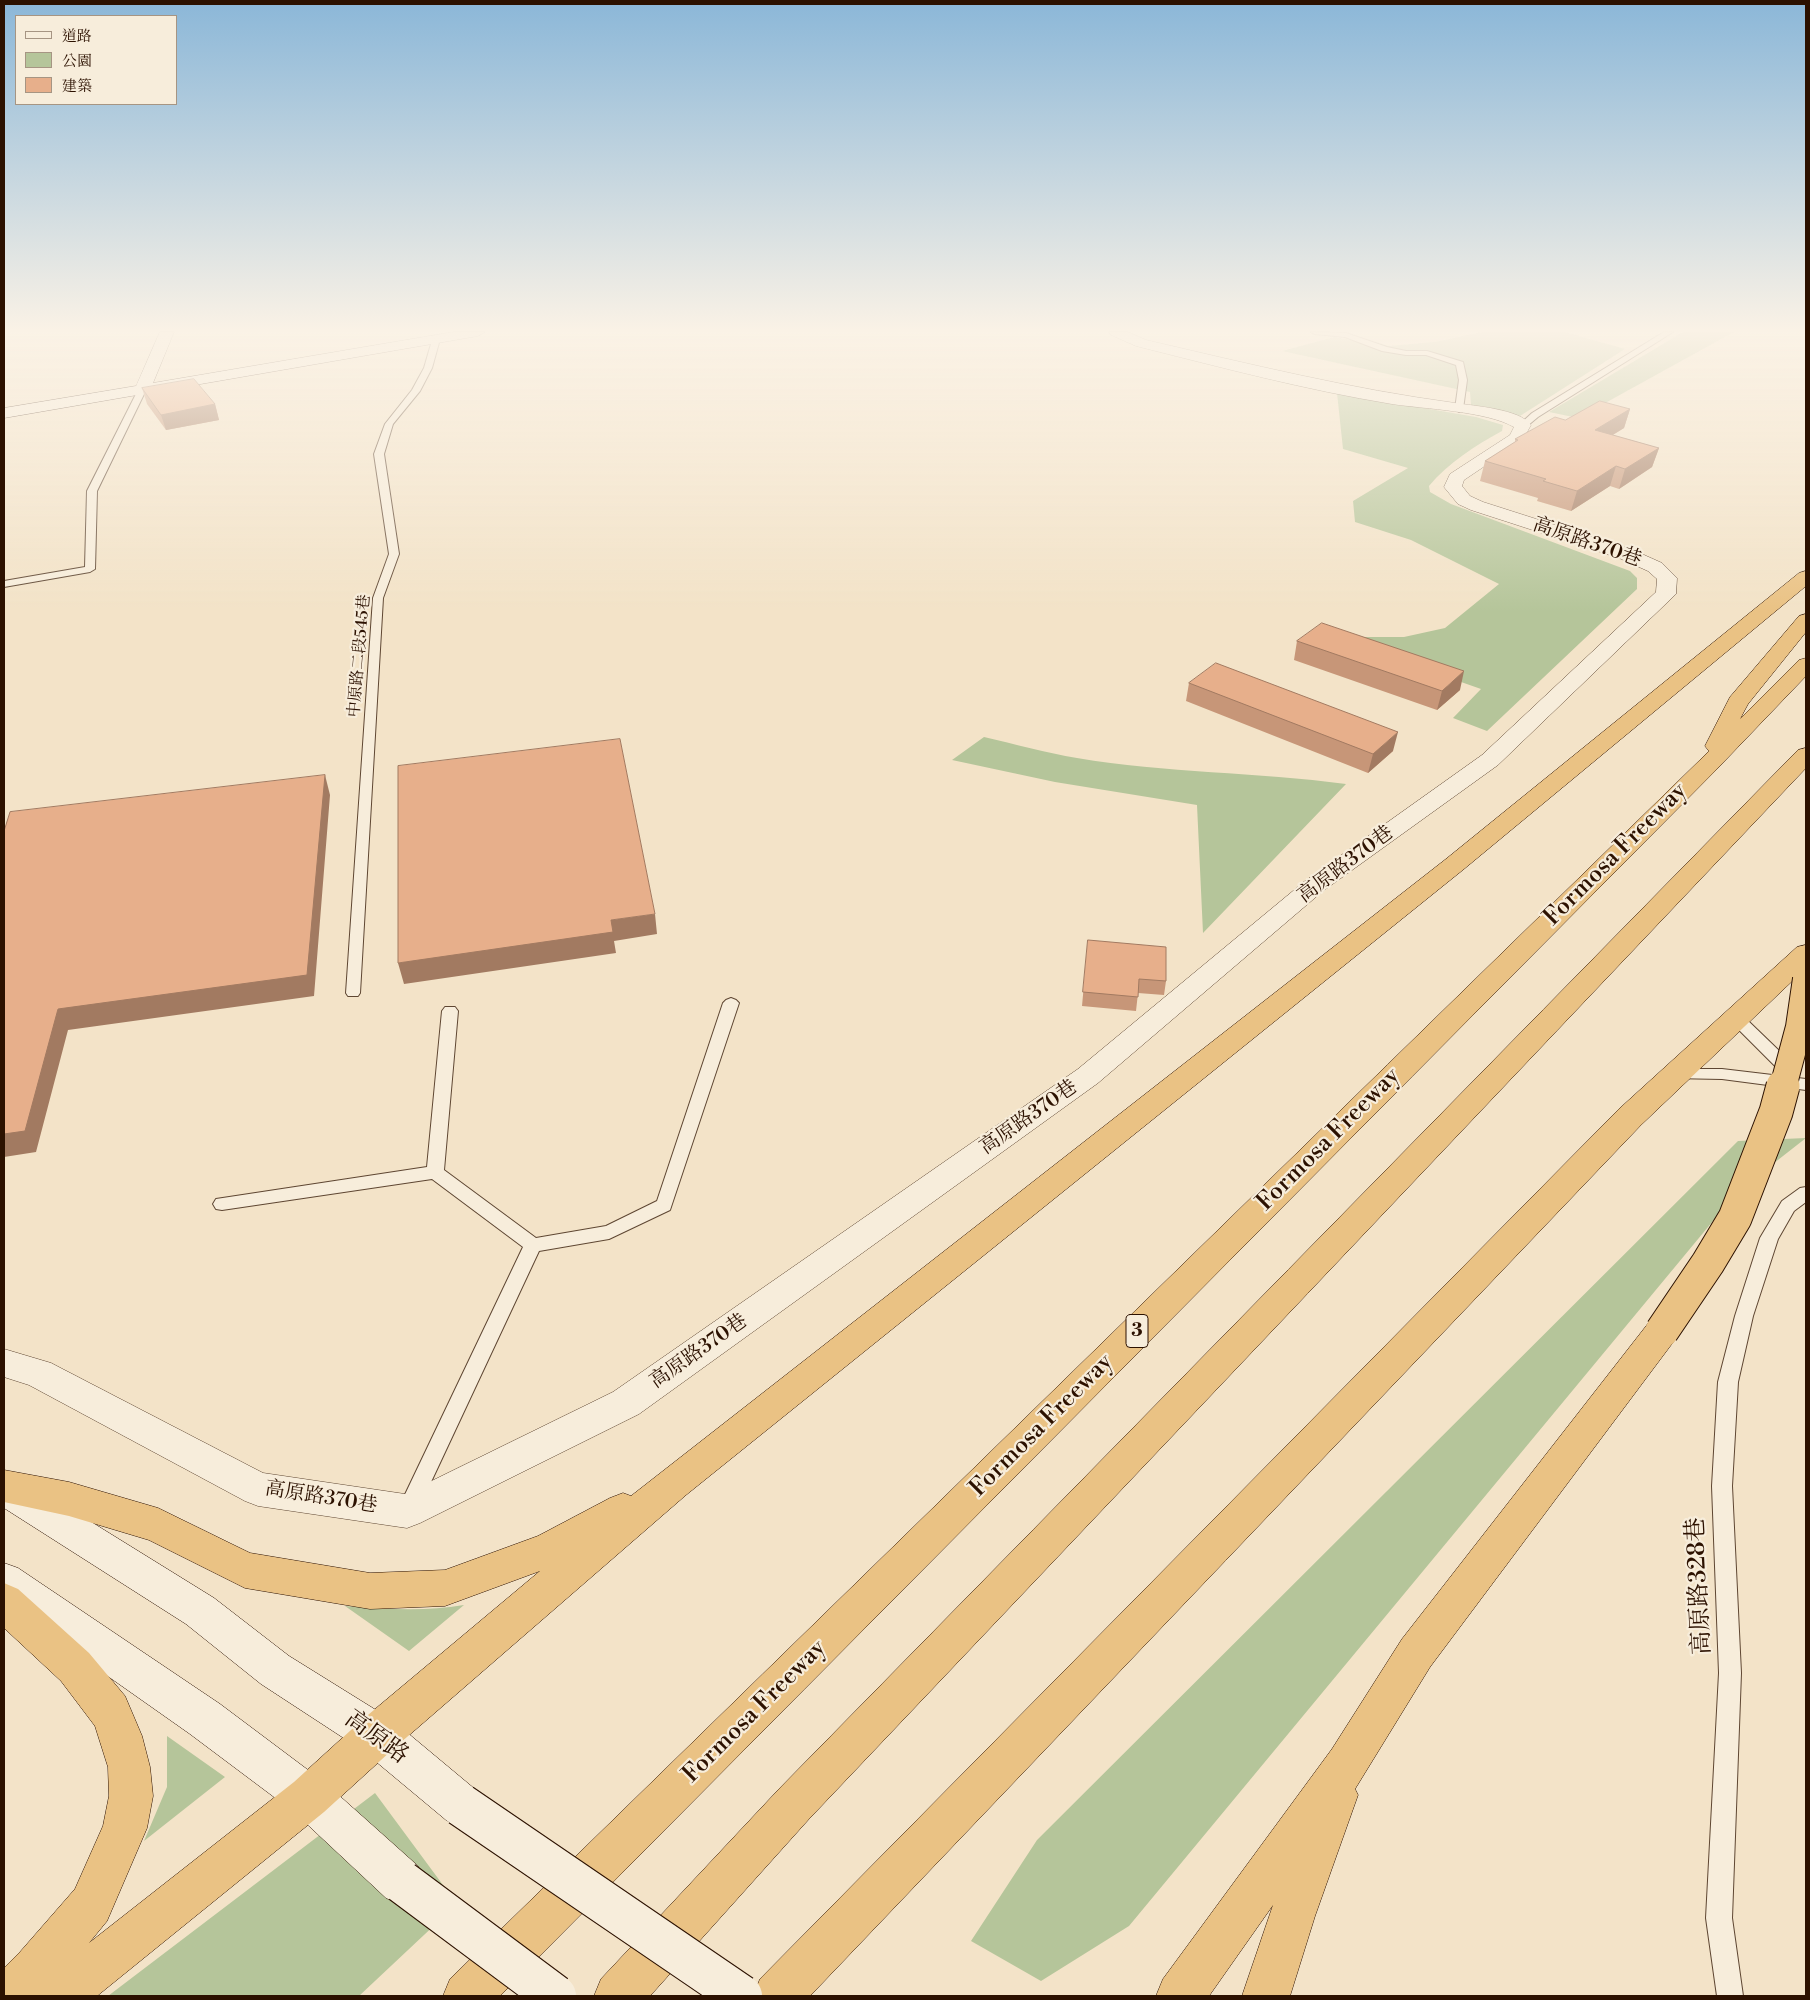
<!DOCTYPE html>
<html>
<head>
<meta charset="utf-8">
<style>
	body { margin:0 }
	#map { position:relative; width:1810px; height:2000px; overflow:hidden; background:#f3e3c8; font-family:"Libre Bodoni","Noto Serif TC",serif }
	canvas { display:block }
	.frame { position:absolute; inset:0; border:5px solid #2c1100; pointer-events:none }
	.legend { position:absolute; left:15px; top:15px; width:162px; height:90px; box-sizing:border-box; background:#f7eddb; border:1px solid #a69583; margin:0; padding:6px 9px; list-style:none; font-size:15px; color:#2c1100 }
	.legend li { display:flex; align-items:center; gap:10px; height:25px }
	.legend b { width:25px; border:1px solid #a69583 }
</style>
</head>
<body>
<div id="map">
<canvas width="1810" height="2000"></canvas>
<div class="frame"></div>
<ul class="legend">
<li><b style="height:6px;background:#f7eddb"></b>道路</li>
<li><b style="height:14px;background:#b5c59a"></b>公園</li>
<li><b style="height:14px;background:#e7af8b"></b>建築</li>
</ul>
</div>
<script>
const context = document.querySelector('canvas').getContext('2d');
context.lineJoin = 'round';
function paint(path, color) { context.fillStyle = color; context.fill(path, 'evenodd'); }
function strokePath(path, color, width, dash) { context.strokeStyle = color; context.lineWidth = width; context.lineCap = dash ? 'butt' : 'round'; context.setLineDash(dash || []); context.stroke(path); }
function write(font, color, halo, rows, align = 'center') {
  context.font = font + ' "Libre Bodoni","Noto Serif TC",serif'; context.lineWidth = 4.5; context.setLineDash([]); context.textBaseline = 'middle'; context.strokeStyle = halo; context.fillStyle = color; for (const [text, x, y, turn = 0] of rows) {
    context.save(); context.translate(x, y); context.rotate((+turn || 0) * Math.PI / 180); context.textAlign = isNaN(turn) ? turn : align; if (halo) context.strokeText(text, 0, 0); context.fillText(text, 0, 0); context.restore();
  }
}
paint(new Path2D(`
	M1482,332H1565L1625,349L1520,416L1486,407L1471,405L1470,392L1282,351L1334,337L1389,346L1434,342Z
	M1683,332H1734L1578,418L1549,412Z
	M1337,393L1476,417L1503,425L1502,431C1476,445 1448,463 1429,486L1430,492L1451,504L1630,571L1637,578V589L1487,731L1453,718L1481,689L1333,637H1404L1445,628L1499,584L1411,540L1355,522L1353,501L1408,468L1343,449Z
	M984,737C1015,744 1046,753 1077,758C1166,773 1257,772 1346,784L1203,933L1197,805L1055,782L952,760Z
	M1806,1138L1737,1192L1129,1926L1041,1981L971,1941L1037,1840L1738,1141Z
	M464,1605L409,1651L345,1606C387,1609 423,1612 464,1605Z
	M167,1736L225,1777L144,1841L167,1787Z
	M375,1793L457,1904L359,1996H108Z`), '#b5c59a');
const lane = new Path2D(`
	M1311,332L1346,333L1387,347L1406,351H1427L1463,362L1467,380L1463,409L1459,412L1455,409L1459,380L1456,365L1426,355H1406L1382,351L1345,337L1315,334Z
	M1664,332H1673L1538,417L1526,427L1519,425L1532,413Z
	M433,337L440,339L432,368L420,391L393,424L384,454L399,554L383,598L360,993L358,996H348L346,993L373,598L389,554L374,454L385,424L412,390L424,368Z
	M139,388L146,390L97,491L95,569L90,572L4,587V581L85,567L87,491Z
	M731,998L736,1000L739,1003L670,1210L609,1239L539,1251L417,1512L410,1514L403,1512L400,1505L523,1247L432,1179L222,1210L216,1209L213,1204L216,1199L427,1167L442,1011L445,1007H455L458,1011L444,1170L536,1238L606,1226L657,1201L723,1003L726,1000Z
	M1737,1014L1742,1015L1797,1068L1799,1072L1797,1076L1791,1077L1785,1076L1732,1023L1729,1019L1732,1015Z
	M1677,1069H1722L1806,1079V1090L1722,1079L1671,1078L1669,1074L1671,1070Z
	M1806,1187V1202L1794,1211L1778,1239L1753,1316L1738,1382L1732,1486L1741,1673L1732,1918L1743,1996H1717L1706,1918L1719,1673L1712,1486L1718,1382L1735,1316L1760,1238L1782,1201L1800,1188Z`);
const street = new Path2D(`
	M1109,332H1128L1146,340C1249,364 1351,389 1455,403C1474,406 1520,409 1531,425L1522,441L1464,480L1462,486L1470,496L1483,502L1633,550L1662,563L1677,578L1676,594L1498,765L1323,891L1098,1083L639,1414L420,1523L407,1528L258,1506L245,1501L29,1385L4,1377V1349L51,1363L263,1473L405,1494L613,1392L1078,1069L1305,881L1482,755L1656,592L1657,579L1648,571L1619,558L1471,510L1458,504L1444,487L1450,474L1510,435L1514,427C1486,411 1425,409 1392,404C1306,390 1220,367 1136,346L1111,335Z`);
const secondary = new Path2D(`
	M160,332H174L153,383L453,332H485L478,336L4,418V408L136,386Z
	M4,1471L17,1476L214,1598L289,1656L392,1720L476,1790L483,1805L476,1820L461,1827L446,1820L362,1750L261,1684L186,1624L4,1508Z
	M4,1563L18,1568L220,1704L324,1782L418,1866L425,1882L418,1898L402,1905L386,1898L294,1812L190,1734L4,1603Z`);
const highway = new Path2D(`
	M1806,571V586L1464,869L686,1495L392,1750L324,1812L97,1996H4V1968L20,1952L75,1889L103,1826L109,1796L108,1767L95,1726L61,1681L4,1628V1583L18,1589L89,1653L125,1696L142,1736L150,1767L153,1796L147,1828L107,1921L89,1943L294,1782L362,1720L540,1571L445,1606L370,1609L245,1588L149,1540L69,1516L4,1502V1470L69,1482L158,1508L250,1553L370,1573L445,1570L538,1536L610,1498L623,1493L631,1496L1446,859L1799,573Z
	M1806,614V632L1748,704L1740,719L1799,660L1806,658V676L1716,770L500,1996H443L450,1979L1700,760L1709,751L1705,746L1730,697L1799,616Z
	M1806,748V768L809,1819L650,1996H594L601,1979L779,1789L1798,750Z
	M1806,945V968L1641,1125L810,1996H753L760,1979L1619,1109L1797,947Z
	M1662,1317L1674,1321L1679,1331L1674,1341L1430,1667L1355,1789L1358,1795L1315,1916L1290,1996H1242L1273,1905L1209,1996H1156L1163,1979L1332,1749L1402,1639L1650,1321Z`);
strokePath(lane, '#5e4632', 2);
strokePath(street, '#5e4632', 1);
strokePath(secondary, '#2c1100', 1);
strokePath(highway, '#2c1100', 1);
paint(lane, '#f7eddb');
paint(street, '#f7eddb');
paint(secondary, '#f7eddb');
paint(highway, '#eac284');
const secondaryBridge = new Path2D(`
	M461,1805L741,1996
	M402,1882L555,1996`);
const highwayBridgeFar1 = new Path2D(`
	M1783,1087L1799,1027L1806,979`);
const highwayBridge = new Path2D(`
	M1662,1331L1708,1263L1735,1218L1776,1112L1783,1086`);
strokePath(secondaryBridge, '#2c1100', 44, []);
strokePath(highwayBridgeFar1, '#2c1100', 28, []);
strokePath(highwayBridge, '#2c1100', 35, []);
strokePath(secondaryBridge, '#f7eddb', 42);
strokePath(highwayBridgeFar1, '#eac284', 26);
strokePath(highwayBridge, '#eac284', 33);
paint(new Path2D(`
	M142,388L215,404L219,420L166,430L147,404Z
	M1630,409L1624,428L1613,435L1659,448L1652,467L1619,489L1610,486L1571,511L1537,501L1538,498L1480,481L1485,461L1515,442V439L1565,420Z
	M1297,641L1460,690L1437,710L1294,660Z
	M1189,683L1393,751L1368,773L1186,701Z
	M1088,940L1166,981L1164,995L1138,993L1136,1011L1082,1006Z`), '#c79678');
paint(new Path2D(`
	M215,404L219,420L166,430L161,415Z
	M1630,409L1624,428L1589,449L1595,430Z
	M1659,448L1652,467L1619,489L1625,469Z
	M1616,466L1610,486L1571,511L1577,491Z
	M1464,671L1460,690L1437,710L1442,691Z
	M1398,732L1393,751L1368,773L1373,754Z
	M325,775L330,795L314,996L68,1030L36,1152L4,1157V1134L58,1009Z
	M655,914L657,934L614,941L616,953L404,984L398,963L611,920Z`), '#a27a61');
const building = new Path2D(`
	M194,379L215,404L161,415L142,388Z
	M1600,401L1630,409L1595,430L1659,448L1625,469L1616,466L1577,491L1543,481L1546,479L1485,461L1518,440L1515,439L1555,417L1565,420Z
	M1322,623L1464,671L1442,691L1297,641Z
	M1216,663L1398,732L1373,754L1189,683Z
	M620,739L655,914L611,920L613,932L398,963V766Z
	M325,775L307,975L58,1009L25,1131L4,1134V831L10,812Z
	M1088,940L1166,947V981L1139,979L1138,997L1083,992Z`);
paint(building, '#e7af8b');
strokePath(building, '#a27a61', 1);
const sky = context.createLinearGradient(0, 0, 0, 612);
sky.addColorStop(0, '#8bb7d8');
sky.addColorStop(0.54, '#faf2e6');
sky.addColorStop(1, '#faf2e600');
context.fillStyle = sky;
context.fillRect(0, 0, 1810, 612);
write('16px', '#2c1100', '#f7eddb', [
	["中原路二段545巷",360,656,-85]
]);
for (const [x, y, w] of [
	[1137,1331,22]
]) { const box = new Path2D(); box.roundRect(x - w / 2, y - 16.5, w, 33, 4); context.fillStyle = '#f7eddb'; context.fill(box); strokePath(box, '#2c1100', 1); }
write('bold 19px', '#2c1100', null, [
	["3",1137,1331]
]);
write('20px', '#2c1100', '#f7eddb', [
	["高原路370巷",1587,543,19],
	["高原路370巷",1346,865,-37],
	["高原路370巷",1029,1118,-35],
	["高原路370巷",699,1352,-35],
	["高原路370巷",321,1498,9]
]);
write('24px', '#2c1100', '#f7eddb', [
	["Formosa Freeway",1616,855,-45],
	["Formosa Freeway",1329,1140,-45],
	["Formosa Freeway",1042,1426,-45],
	["高原路328巷",1700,1586,-93],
	["Formosa Freeway",755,1712,-45],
	["高原路",376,1738,36]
]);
</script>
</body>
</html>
